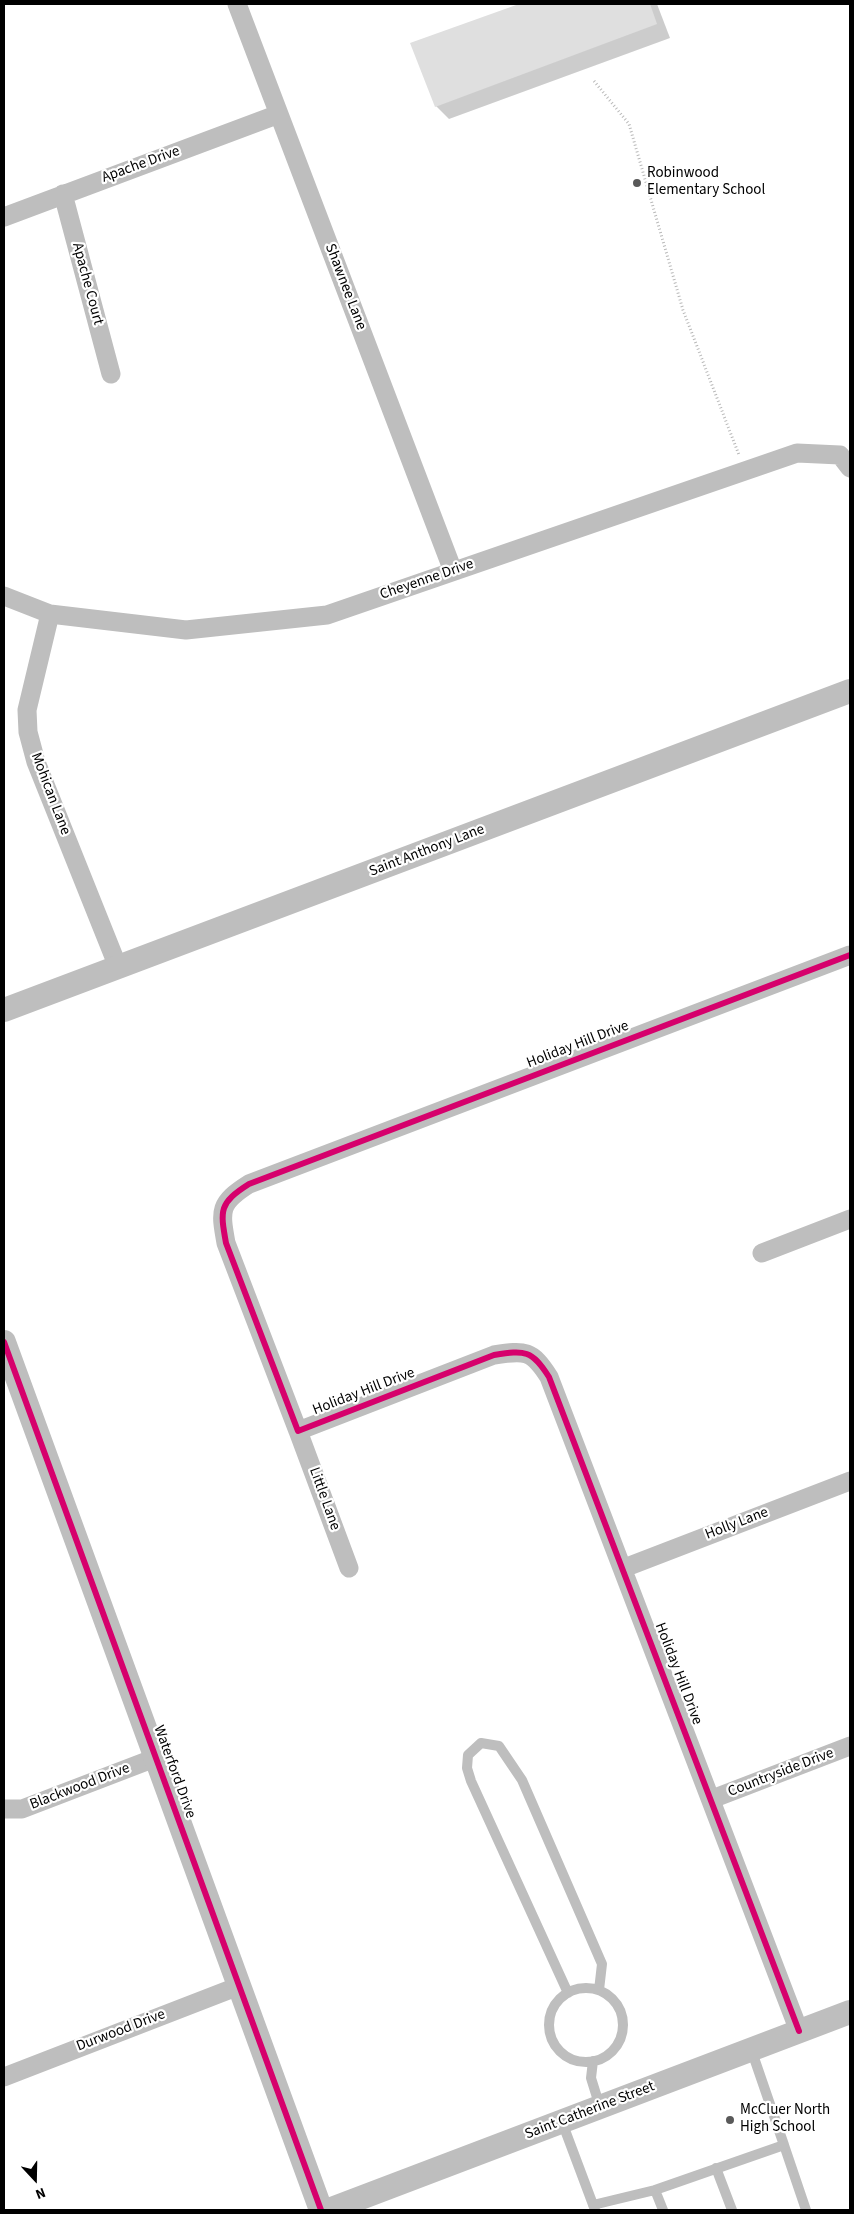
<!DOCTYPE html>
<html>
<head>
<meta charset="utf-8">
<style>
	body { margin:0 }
	#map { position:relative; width:854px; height:2214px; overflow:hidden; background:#fff; font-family:"Source Sans 3",sans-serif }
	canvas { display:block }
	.frame { position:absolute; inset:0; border:5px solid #000; pointer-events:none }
	.north { position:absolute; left:10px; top:2154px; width:50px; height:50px; -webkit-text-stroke:4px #fff; paint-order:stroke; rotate:159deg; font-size:14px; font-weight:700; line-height:20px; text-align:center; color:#000 }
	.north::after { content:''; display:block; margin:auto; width:18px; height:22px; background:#000; clip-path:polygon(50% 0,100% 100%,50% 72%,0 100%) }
</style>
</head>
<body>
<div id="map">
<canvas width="854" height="2214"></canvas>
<div class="frame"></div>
<div class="north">N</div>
</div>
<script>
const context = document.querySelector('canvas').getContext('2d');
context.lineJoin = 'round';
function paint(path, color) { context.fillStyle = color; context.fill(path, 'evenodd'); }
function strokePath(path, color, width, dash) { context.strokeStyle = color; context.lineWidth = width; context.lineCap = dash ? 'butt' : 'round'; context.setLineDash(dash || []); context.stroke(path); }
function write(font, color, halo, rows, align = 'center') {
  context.font = font + ' "Source Sans 3",sans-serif'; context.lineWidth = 4.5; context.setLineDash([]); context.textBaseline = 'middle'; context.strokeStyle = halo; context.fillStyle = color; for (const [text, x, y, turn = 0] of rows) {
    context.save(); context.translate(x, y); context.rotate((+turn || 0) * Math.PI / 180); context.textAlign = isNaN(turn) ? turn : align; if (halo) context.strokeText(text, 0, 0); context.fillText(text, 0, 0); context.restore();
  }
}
paint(new Path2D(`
	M523,4H657L670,38L449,119L436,106L412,43Z`), '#0003');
paint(new Path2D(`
	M519,4H650L657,24L435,107L410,43Z`), '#dfdfdf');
strokePath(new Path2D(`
	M594,81L629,124L683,310L739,455`), '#b9b9b9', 3, [1, 2.5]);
strokePath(new Path2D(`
	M549 2025a37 37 0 1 1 74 0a37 37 0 1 1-74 0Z
	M568,1993L471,1781L467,1768L468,1755L481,1743L499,1746L522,1780L602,1964L599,1990
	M751,2049L784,2145
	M593,2061L591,2078L600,2107
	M562,2122L595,2210
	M716,2168L732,2210
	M655,2190L663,2210
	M593,2205L655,2190L784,2145L806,2210`), '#bebebe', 10);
strokePath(new Path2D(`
	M237,4L453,571
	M63,194L111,374
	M4,217L279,114
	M4,596L50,614L186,630L327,615L797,453L840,455L850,468
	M50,614L27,710L28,732L36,762L118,967
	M762,1253L850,1219
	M298,1431L349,1568
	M624,1568L850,1481
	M712,1799L850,1746
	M4,1809H22L155,1758
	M799,2031L549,1377C532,1350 525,1350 494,1355L298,1431L226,1243C220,1210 219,1203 249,1184L850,955
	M4,2077L239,1986`), '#bebebe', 19);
strokePath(new Path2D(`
	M4,1010L850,691
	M4,1342L321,2210
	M329,2210L850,2012`), '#bebebe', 24);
strokePath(new Path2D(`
	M4,1342L321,2210
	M799,2031L549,1377C532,1350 525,1350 494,1355L298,1431L226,1243C220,1210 219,1203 249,1184L850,955`), '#d6006c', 6);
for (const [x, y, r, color] of [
	[637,183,5,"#595959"],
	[730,2120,5,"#595959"]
]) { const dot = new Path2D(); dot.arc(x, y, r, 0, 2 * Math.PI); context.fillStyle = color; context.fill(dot); strokePath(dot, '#fff', 2); }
write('15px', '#000', '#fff', [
	["Apache Drive",141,165,-20],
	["Apache Court",87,284,75],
	["Shawnee Lane",345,287,69],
	["Cheyenne Drive",427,580,-19],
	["Mohican Lane",50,794,69],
	["Saint Anthony Lane",427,851,-21],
	["Holiday Hill Drive",578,1045,-21],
	["Holiday Hill Drive",364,1392,-21],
	["Little Lane",324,1499,70],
	["Holly Lane",737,1524,-21],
	["Holiday Hill Drive",678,1674,69],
	["Waterford Drive",174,1772,70],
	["Countryside Drive",781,1773,-21],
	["Blackwood Drive",80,1787,-21],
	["Durwood Drive",121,2031,-21],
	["Saint Catherine Street",590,2111,-21]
]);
write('15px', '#000', '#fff', [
	["Robinwood",647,174],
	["Elementary School",647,191],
	["McCluer North",740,2111],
	["High School",740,2128]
], 'left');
</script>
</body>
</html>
